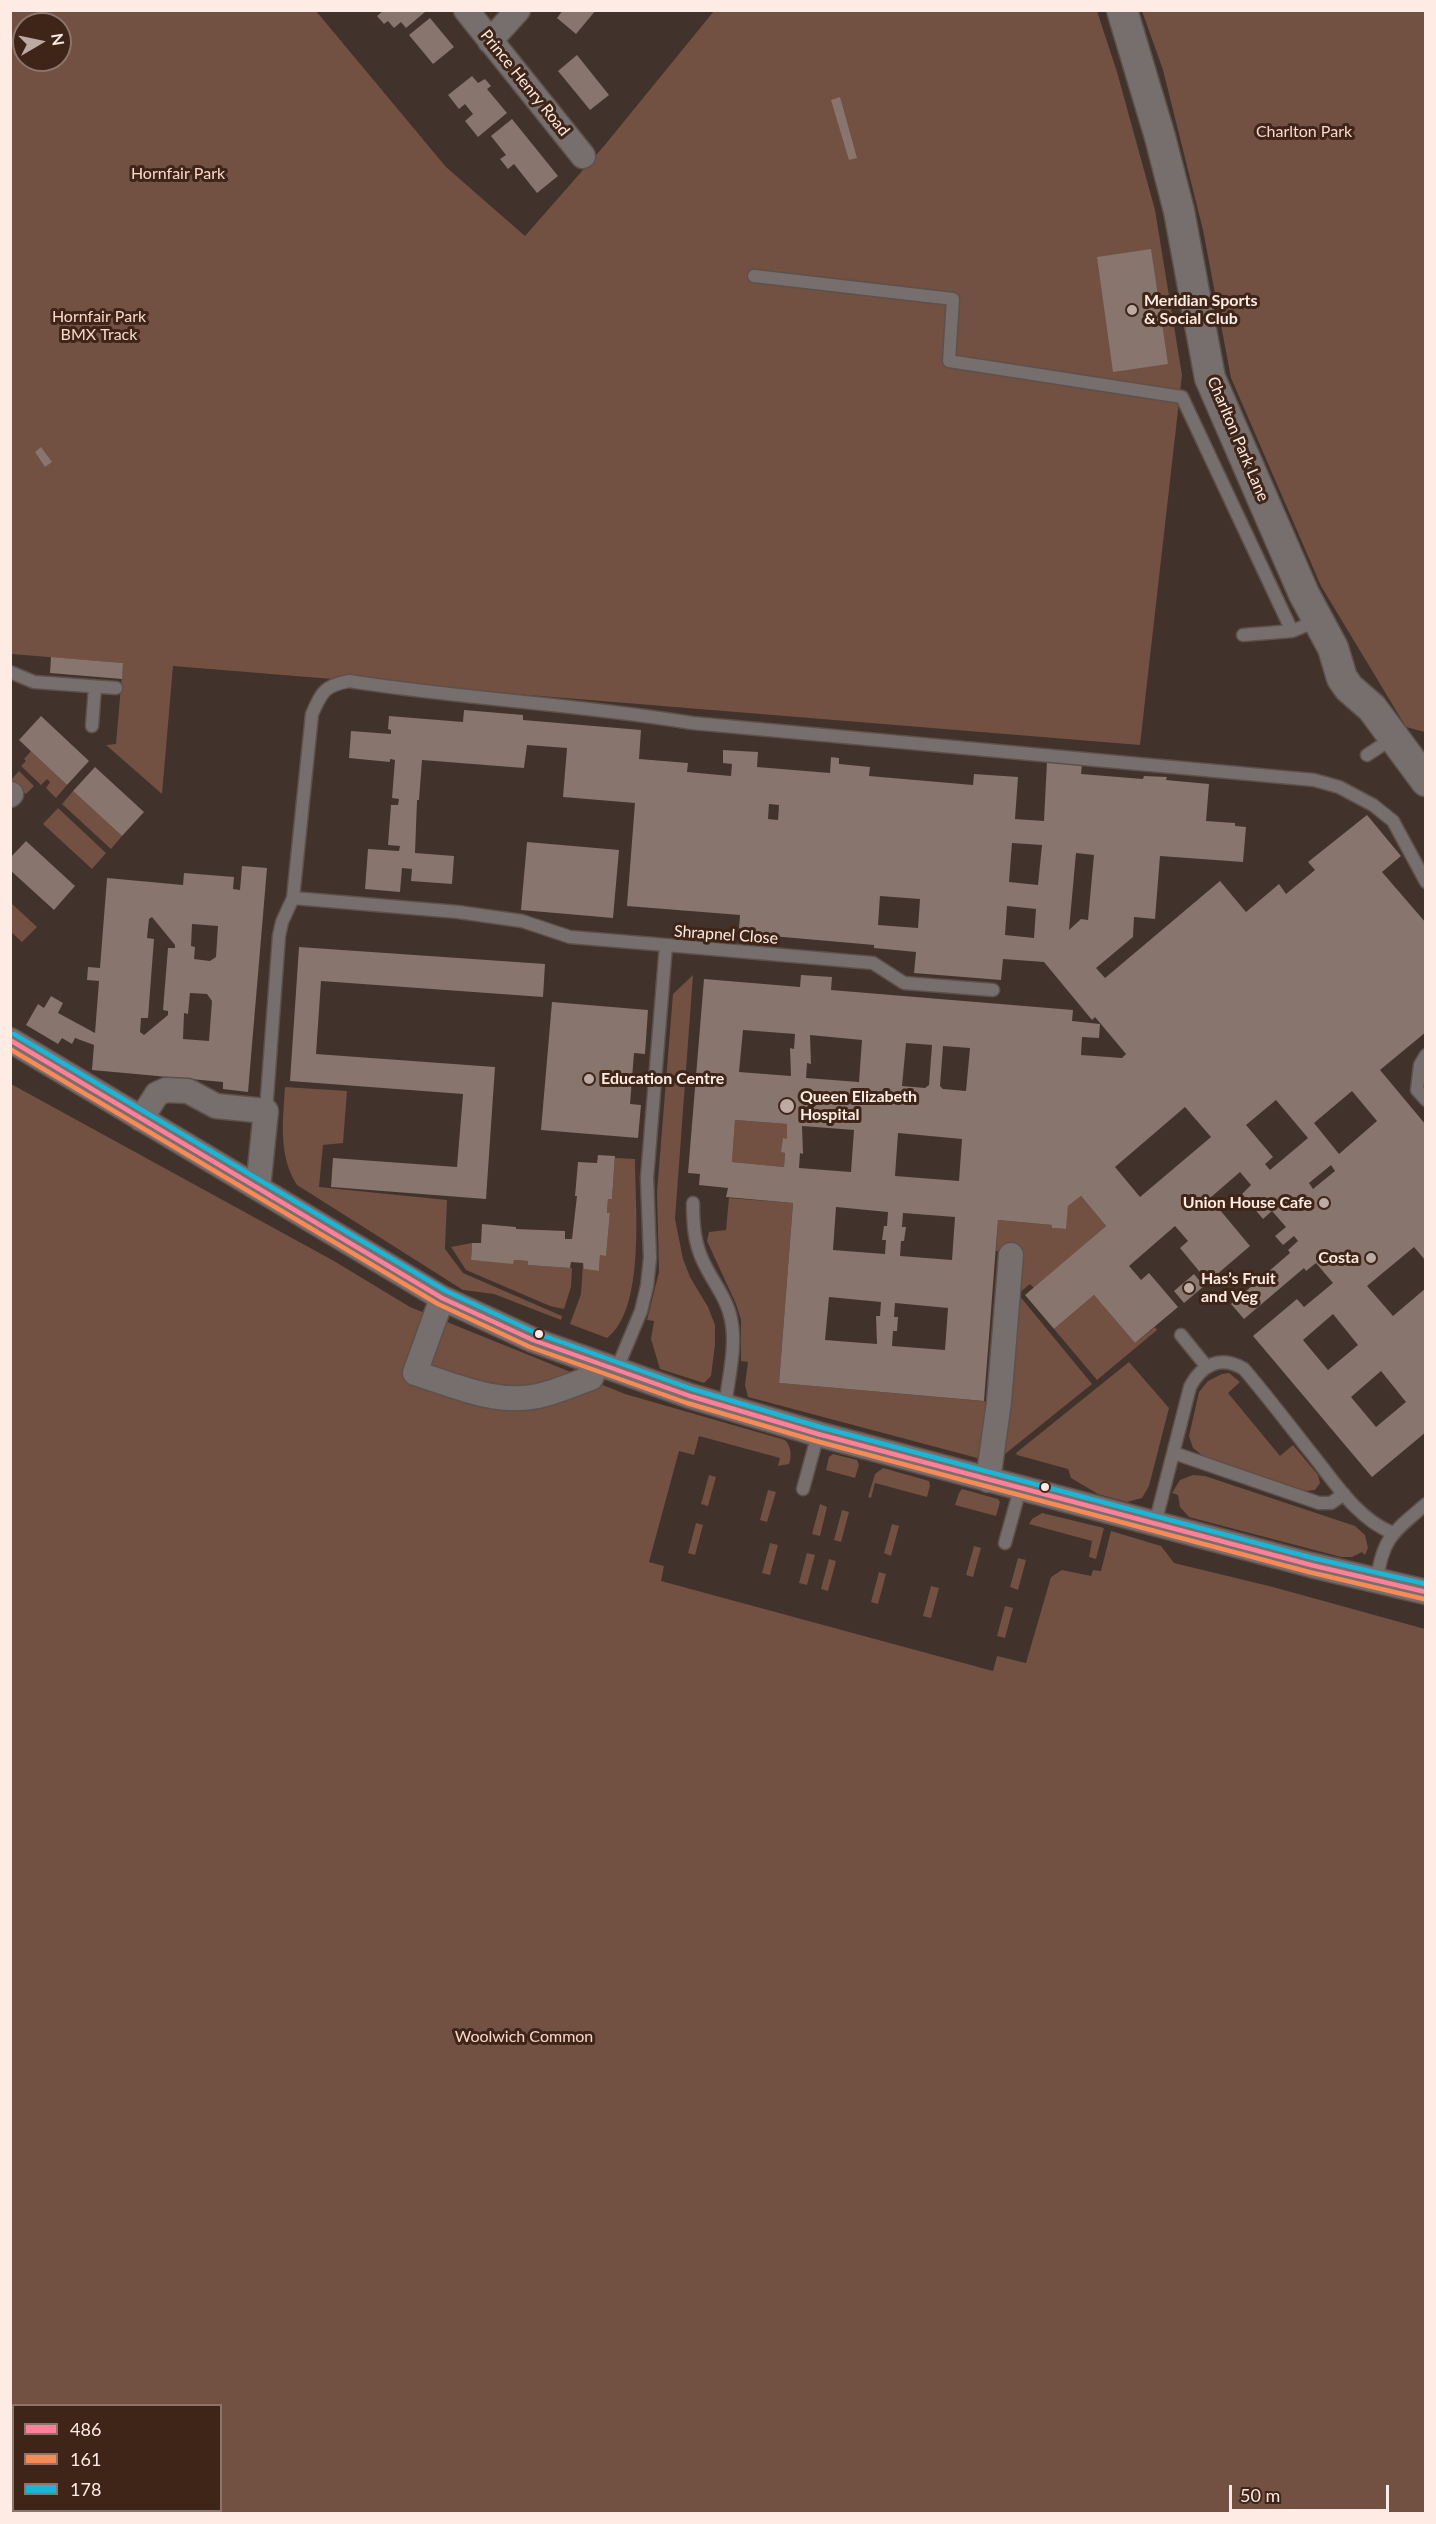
<!DOCTYPE html>
<html>
<head>
<meta charset="utf-8">
<style>
	body { margin:0 }
	#map { position:relative; width:1436px; height:2524px; overflow:hidden; background:#41322b; font-family:Lato,sans-serif }
	canvas { display:block }
	.frame { position:absolute; inset:0; border:12px solid #feebe3; pointer-events:none }
	.legend { position:absolute; left:12px; top:2404px; width:210px; height:108px; box-sizing:border-box; background:#3f2418; border:2px solid #8b7469; margin:0; padding:8px 10px; list-style:none; font-size:18px; color:#feebe3 }
	.legend li { display:flex; align-items:center; gap:12px; height:30px }
	.legend b { width:30px; border:2px solid #8b7469 }
	.north { position:absolute; left:12px; top:12px; width:60px; height:60px; box-sizing:border-box; background:#3f2418; border:2px solid #8b7469; border-radius:50%; rotate:81deg; font-size:16px; font-weight:700; line-height:24px; text-align:center; color:#feebe3 }
	.north::after { content:''; display:block; margin:auto; width:21px; height:27px; background:#bcaaa3; clip-path:polygon(50% 0,100% 100%,50% 72%,0 100%) }
	.scale { position:absolute; left:1229px; top:2485px; width:160px; height:27px; box-sizing:border-box; border:3px solid #feebe3; border-top:0; padding-left:8px; font-size:18px; line-height:21px; white-space:nowrap; color:#feebe3; -webkit-text-stroke:4px #3f2418; paint-order:stroke }
</style>
</head>
<body>
<div id="map">
<canvas width="1436" height="2524"></canvas>
<div class="frame"></div>
<ul class="legend">
<li><b style="height:8px;background:#ff8098"></b>486</li>
<li><b style="height:8px;background:#f98a56"></b>161</li>
<li><b style="height:8px;background:#1ab6d8"></b>178</li>
</ul>
<div class="north">N</div>
<div class="scale">50 m</div>
</div>
<script>
const context = document.querySelector('canvas').getContext('2d');
context.lineJoin = 'round';
function paint(path, color) { context.fillStyle = color; context.fill(path, 'evenodd'); }
function strokePath(path, color, width, dash) { context.strokeStyle = color; context.lineWidth = width; context.lineCap = dash ? 'butt' : 'round'; context.setLineDash(dash || []); context.stroke(path); }
function write(font, color, halo, rows, align = 'center') {
  context.font = font + ' Lato,sans-serif'; context.lineWidth = 6; context.setLineDash([]); context.textBaseline = 'middle'; context.strokeStyle = halo; context.fillStyle = color; for (const [text, x, y, turn = 0] of rows) {
    context.save(); context.translate(x, y); context.rotate((+turn || 0) * Math.PI / 180); context.textAlign = isNaN(turn) ? turn : align; if (halo) context.strokeText(text, 0, 0); context.fillText(text, 0, 0); context.restore();
  }
}
paint(new Path2D(`
	M10,11H316L446,167L525,236L604,146L714,11H1097L1117,72L1155,210L1182,375L1140,745L173,666L162,794L106,745L116,744L123,663L11,654ZM24,24H60V60H24Z
	M1142,11H1425V732L1406,727L1321,586L1231,378L1203,230L1163,70Z
	M31,751L67,785L56,798L46,788L50,782L47,779L41,785L21,766L26,761L24,759Z
	M19,771L34,786L26,794L11,780Z
	M73,791L122,836L111,849L62,804Z
	M58,808L106,853L92,869L43,824Z
	M10,902L37,927L22,942L11,932Z
	M693,975L675,1219L683,1259L690,1277L708,1307L715,1325V1344L711,1376L704,1383L660,1369L651,1339L654,1321L647,1320L659,1272L657,1192L673,994Z
	M11,1084L334,1261L410,1307L625,1394L785,1440C791,1446 792,1456 789,1464L778,1466L780,1458L699,1436L694,1455L679,1451L649,1562L664,1566L661,1581L993,1671L997,1656L1026,1663L1051,1577L1062,1570L1091,1576L1093,1570L1101,1571L1111,1531L1161,1546L1174,1563L1273,1587L1425,1629V2513H11ZM14,2406H220V2510H14Z
	M285,1087L347,1091L343,1143L323,1145L319,1187L447,1200L445,1249L463,1273L562,1316L561,1320L494,1294L463,1290L297,1185C278,1156 283,1120 285,1087Z
	M735,1120L787,1124V1139H783L782,1152L785,1153L784,1167L732,1162Z
	M615,1158L635,1159C635,1204 646,1309 607,1338L570,1324L581,1294L583,1263L585,1269L599,1271L600,1255H606L610,1213H607L608,1199H612Z
	M1081,1196L1106,1226L1034,1288L1030,1284L1018,1294L1092,1384L1000,1458L1015,1252L996,1251L998,1220L1052,1225V1228L1065,1229L1068,1206Z
	M729,1198L793,1203L779,1383L994,1402L981,1459L748,1397L745,1385L748,1362L741,1361V1320L736,1304L707,1241L709,1232L726,1230Z
	M472,1243L471,1260L513,1263L514,1260L528,1261V1265L572,1268L571,1287L564,1309L550,1306L466,1270L451,1247Z
	M1094,1295L1135,1343L1155,1327L1157,1330L1097,1380L1054,1329Z
	M1129,1362L1169,1408L1149,1486L1142,1498L1127,1502L1098,1494L1071,1478L1068,1469L1017,1455L1016,1453Z
	M1229,1373L1240,1382L1228,1393L1280,1456L1293,1445L1318,1475L1320,1483L1315,1490L1306,1491L1203,1456L1193,1448L1189,1436L1199,1392L1208,1381L1222,1374Z
	M833,1454L857,1460L859,1465L855,1478L826,1470L829,1457Z
	M883,1468L929,1481L930,1486L927,1497L875,1483L871,1498L868,1497L875,1474Z
	M709,1475L716,1477L708,1506L701,1504Z
	M1193,1475L1205,1476L1355,1526L1365,1535L1368,1548L1365,1555L1362,1552L1352,1557H1341L1189,1517L1180,1507L1178,1495L1172,1493L1180,1480Z
	M962,1489L998,1499L1000,1502L996,1516L955,1505L959,1493Z
	M768,1490L776,1492L767,1522L760,1520Z
	M820,1504L827,1507L820,1536L812,1534Z
	M842,1510L849,1512L841,1542L834,1540Z
	M1042,1513L1104,1528L1096,1559L1089,1557L1092,1541L1029,1524L1032,1519Z
	M696,1523L703,1525L695,1555L688,1553Z
	M892,1524L899,1526L891,1556L884,1553Z
	M770,1543L778,1545L770,1575L762,1573Z
	M974,1546L981,1548L973,1577L966,1575Z
	M807,1553L815,1555L807,1585L799,1583Z
	M1018,1558L1026,1560L1018,1590L1010,1587Z
	M829,1559L836,1561L828,1591L821,1589Z
	M879,1572L886,1574L878,1604L871,1602Z
	M931,1586L939,1588L931,1618L923,1616Z
	M1005,1606L1013,1608L1005,1638L997,1636Z`), '#725042');
paint(new Path2D(`
	M384,10H424L425,12L406,28L401,22L394,28L388,21L384,24L377,16Z
	M563,10H596L576,34L557,18Z
	M430,18L454,47L433,64L409,35Z
	M577,55L609,95L590,110L558,71Z
	M472,76L478,83L485,79L491,86L487,89L507,113L478,137L465,121L473,114L465,104L459,109L448,95Z
	M840,97L857,158L849,160L831,100Z
	M512,119L558,176L537,193L514,164L508,169L500,159L506,155L491,136Z
	M1151,249L1168,364L1113,372L1097,257Z
	M41,447L52,462L45,467L35,452Z
	M51,657L123,663L122,679L50,673Z
	M464,710L523,715V720L641,730L639,759L688,763L687,772L731,776L732,764L723,763V750L758,752L757,767L830,773L831,757L839,758V764L870,767L869,776L973,785L974,774L1018,777L1015,819L1044,821L1047,761L1082,764L1081,774L1143,779L1144,776L1167,777L1166,780L1209,784L1206,821L1235,823V826L1246,827L1243,862L1160,856L1155,919L1134,917L1133,937L1096,968L1105,978L1220,881L1246,912L1279,884L1286,894L1315,870L1308,862L1367,815L1401,856L1382,872L1426,923V1032L1380,1070L1426,1125V1261L1414,1247L1367,1286L1393,1316L1426,1288V1432L1372,1477L1253,1336L1297,1299L1304,1307L1333,1283L1316,1263L1306,1271L1304,1268L1244,1319L1231,1304L1290,1253L1288,1250L1298,1241L1294,1236L1283,1245L1275,1236L1286,1227L1272,1211L1263,1219L1242,1194L1251,1185L1240,1172L1210,1198L1250,1246L1208,1282L1180,1248L1188,1241L1175,1226L1129,1266L1141,1280L1149,1273L1178,1307L1135,1343L1094,1295L1054,1329L1025,1295L1106,1226L1081,1196L1068,1206L1066,1229L1052,1228V1225L998,1220L984,1401L779,1383L793,1203L726,1197L728,1188L699,1185L700,1174L688,1173L704,979L800,987L801,975L832,977L831,990L1073,1010L1072,1021L1100,1024L1099,1038L1082,1037L1081,1055L1122,1058L1126,1054L1095,1017L1092,1020L1044,962L1003,959L1001,980L914,973L916,952L874,948V945L749,934L739,928L740,915L627,906L635,803L563,797L567,748L527,745L524,768L422,760L419,800H417L415,853L454,856L452,884L411,881L412,869L402,868L400,892L365,889L368,849L399,851L400,846L388,845L391,805H398L399,799L392,798L395,760L390,759V762L349,758L351,731L391,734V730L388,729L389,716L463,722ZM769,804L779,805L778,820L768,819ZM1012,843L1042,845L1038,885L1009,882ZM1076,853L1094,855L1088,920L1081,919L1069,930ZM880,896L920,899L918,928L878,925ZM1007,906L1036,909L1034,938L1005,935ZM743,1030L795,1034L794,1049L790,1048L791,1076L739,1072ZM810,1035L862,1040L859,1082L806,1078L807,1063L811,1064ZM906,1043L932,1045L929,1085L925,1088L902,1086ZM943,1046L970,1048L966,1091L943,1089L940,1086ZM1352,1091L1377,1121L1339,1154L1314,1123ZM1276,1100L1308,1138L1270,1170L1265,1164L1273,1157L1246,1125ZM1185,1107L1211,1137L1140,1197L1115,1167ZM735,1120L787,1124V1139L783,1138L781,1152L785,1153L784,1167L732,1162ZM802,1126L854,1130L851,1172L799,1168L800,1153L803,1154ZM898,1133L962,1139L959,1181L895,1176ZM1331,1165L1335,1171L1313,1189L1309,1183ZM836,1207L888,1212L887,1226H884L882,1240H886L885,1254L833,1250ZM903,1213L955,1217L952,1260L900,1256L901,1241H904L906,1227H902ZM829,1297L881,1302L880,1316H876L877,1344L825,1340ZM895,1303L948,1308L945,1350L892,1346L893,1331H897L898,1317H894ZM1333,1314L1358,1345L1328,1370L1303,1340ZM1381,1371L1406,1402L1376,1427L1351,1397Z
	M41,716L89,761L67,785L19,740Z
	M95,767L144,812L122,836L73,791Z
	M26,841L75,886L54,910L10,870V858Z
	M527,842L619,850L613,918L521,910Z
	M242,866L267,868L248,1092L223,1089V1082L92,1070L94,1045L75,1038L72,1044L62,1038L58,1044L26,1025L38,1004L44,1008L51,996L63,1003L58,1013L95,1033L99,981L87,980L88,967L100,968L107,878L183,885L184,873L234,877L233,889L240,890ZM152,917L175,945V948H168L163,1010L168,1011V1015L144,1035L140,1032L141,1018H148L154,939L147,938L149,919ZM192,924L218,926L216,957L210,961L194,959L195,947L191,946ZM190,993L207,994L212,1001L209,1041L183,1039L184,1013L188,1014Z
	M299,947L545,964L543,997L321,981L316,1054L495,1067L486,1199L331,1187L333,1158L457,1167L463,1094L290,1081Z
	M552,1002L648,1010L645,1054L634,1053L630,1104L641,1105L638,1138L541,1130Z
	M598,1155L615,1156L612,1199H608L607,1213H610L606,1256L600,1255L599,1271L584,1269L583,1263L571,1262L570,1268L528,1265V1261L514,1260L513,1264L471,1260L472,1243H481L482,1224L516,1227V1229L565,1231V1239H572L577,1196H575L578,1162L597,1163Z
	M1194,1274L1204,1286L1184,1303L1174,1291Z`), '#87756e');
const service = new Path2D(`
	M754,276L953,299L949,361L1182,397L1292,631
	M1243,635L1292,631L1317,621
	M10,672L34,682L116,688
	M92,726L95,687
	M1367,755L1393,738
	M666,945L570,937L522,921L458,912L293,898L312,714C322,692 324,686 349,681C463,699 578,704 692,723L1314,780L1339,787L1373,805L1393,821L1426,882
	M1426,1055L1420,1065L1417,1090L1426,1100
	M266,1111L279,936L282,922L293,898
	M693,1203C693,1223 694,1242 703,1261C712,1281 727,1298 731,1319C737,1347 728,1379 725,1407
	M1181,1335L1207,1367
	M616,1371L641,1311L647,1286L650,1258L647,1178L666,945L873,963L904,983L993,990
	M1174,1453L1319,1503H1331L1344,1494
	M803,1489L818,1434
	M1155,1524L1190,1387C1202,1364 1221,1355 1244,1369C1266,1395 1287,1422 1308,1449C1332,1478 1356,1519 1393,1533
	M1005,1543L1020,1489
	M1377,1581C1382,1537 1395,1531 1426,1504`);
const minor = new Path2D(`
	M466,10L583,156
	M490,41L518,10
	M10,795L11,794
	M10,1040L442,1298L533,1340L690,1396L818,1434L1311,1565L1426,1592
	M141,1119L157,1094L166,1090L188,1091L216,1106L266,1111L258,1188
	M442,1298L415,1373C454,1385 496,1405 538,1396C556,1392 574,1384 591,1378L596,1364
	M988,1480L999,1402L1011,1255`);
const tertiary = new Path2D(`
	M1122,10L1160,137L1179,211L1210,378L1304,594L1333,648L1342,678L1349,688L1372,708L1426,781`);
strokePath(service, '#5e504a', 15);
strokePath(minor, '#5e504a', 27);
strokePath(tertiary, '#5e504a', 33);
strokePath(service, '#766f6e', 12);
strokePath(minor, '#766f6e', 24);
strokePath(tertiary, '#766f6e', 30);
strokePath(new Path2D(`
	M10,1040L442,1298L533,1340L690,1396L818,1434L1311,1565L1426,1592`), '#ff8098', 4.5);
strokePath(new Path2D(`
	M10,1049L438,1304L530,1347L687,1403L816,1441L1309,1572L1424,1599`), '#f98a56', 4.5);
strokePath(new Path2D(`
	M14,1034L446,1291L536,1333L692,1389L820,1427L1313,1558L1426,1584`), '#1ab6d8', 4.5);
for (const [x, y, r, color] of [
	[1132,310,6,"#bcaaa3"],
	[589,1079,6,"#bcaaa3"],
	[787,1106,8,"#bcaaa3"],
	[1324,1203,6,"#bcaaa3"],
	[1371,1258,6,"#bcaaa3"],
	[1189,1288,6,"#bcaaa3"],
	[539,1334,5,"#feebe3"],
	[1045,1487,5,"#feebe3"]
]) { const dot = new Path2D(); dot.arc(x, y, r, 0, 2 * Math.PI); context.fillStyle = color; context.fill(dot); strokePath(dot, '#3f2418', 2); }
write('16px', '#feebe3', '#3f2418', [
	["Prince Henry Road",525,83,51],
	["Charlton Park Lane",1238,439,67],
	["Shrapnel Close",726,935,4]
]);
write('16px', '#fbd8c9', '#3f2418', [
	["Charlton Park",1304,132],
	["Hornfair Park",178,174],
	["Hornfair Park",99,317],
	["BMX Track",99,335],
	["Woolwich Common",524,2037]
]);
write('bold 16px', '#feebe3', '#3f2418', [
	["Meridian Sports",1144,301],
	["& Social Club",1144,319],
	["Education Centre",601,1079],
	["Queen Elizabeth",800,1097],
	["Hospital",800,1115],
	["Union House Cafe",1312,1203,"right"],
	["Costa",1359,1258,"right"],
	["Has’s Fruit",1201,1279],
	["and Veg",1201,1297]
], 'left');
</script>
</body>
</html>
